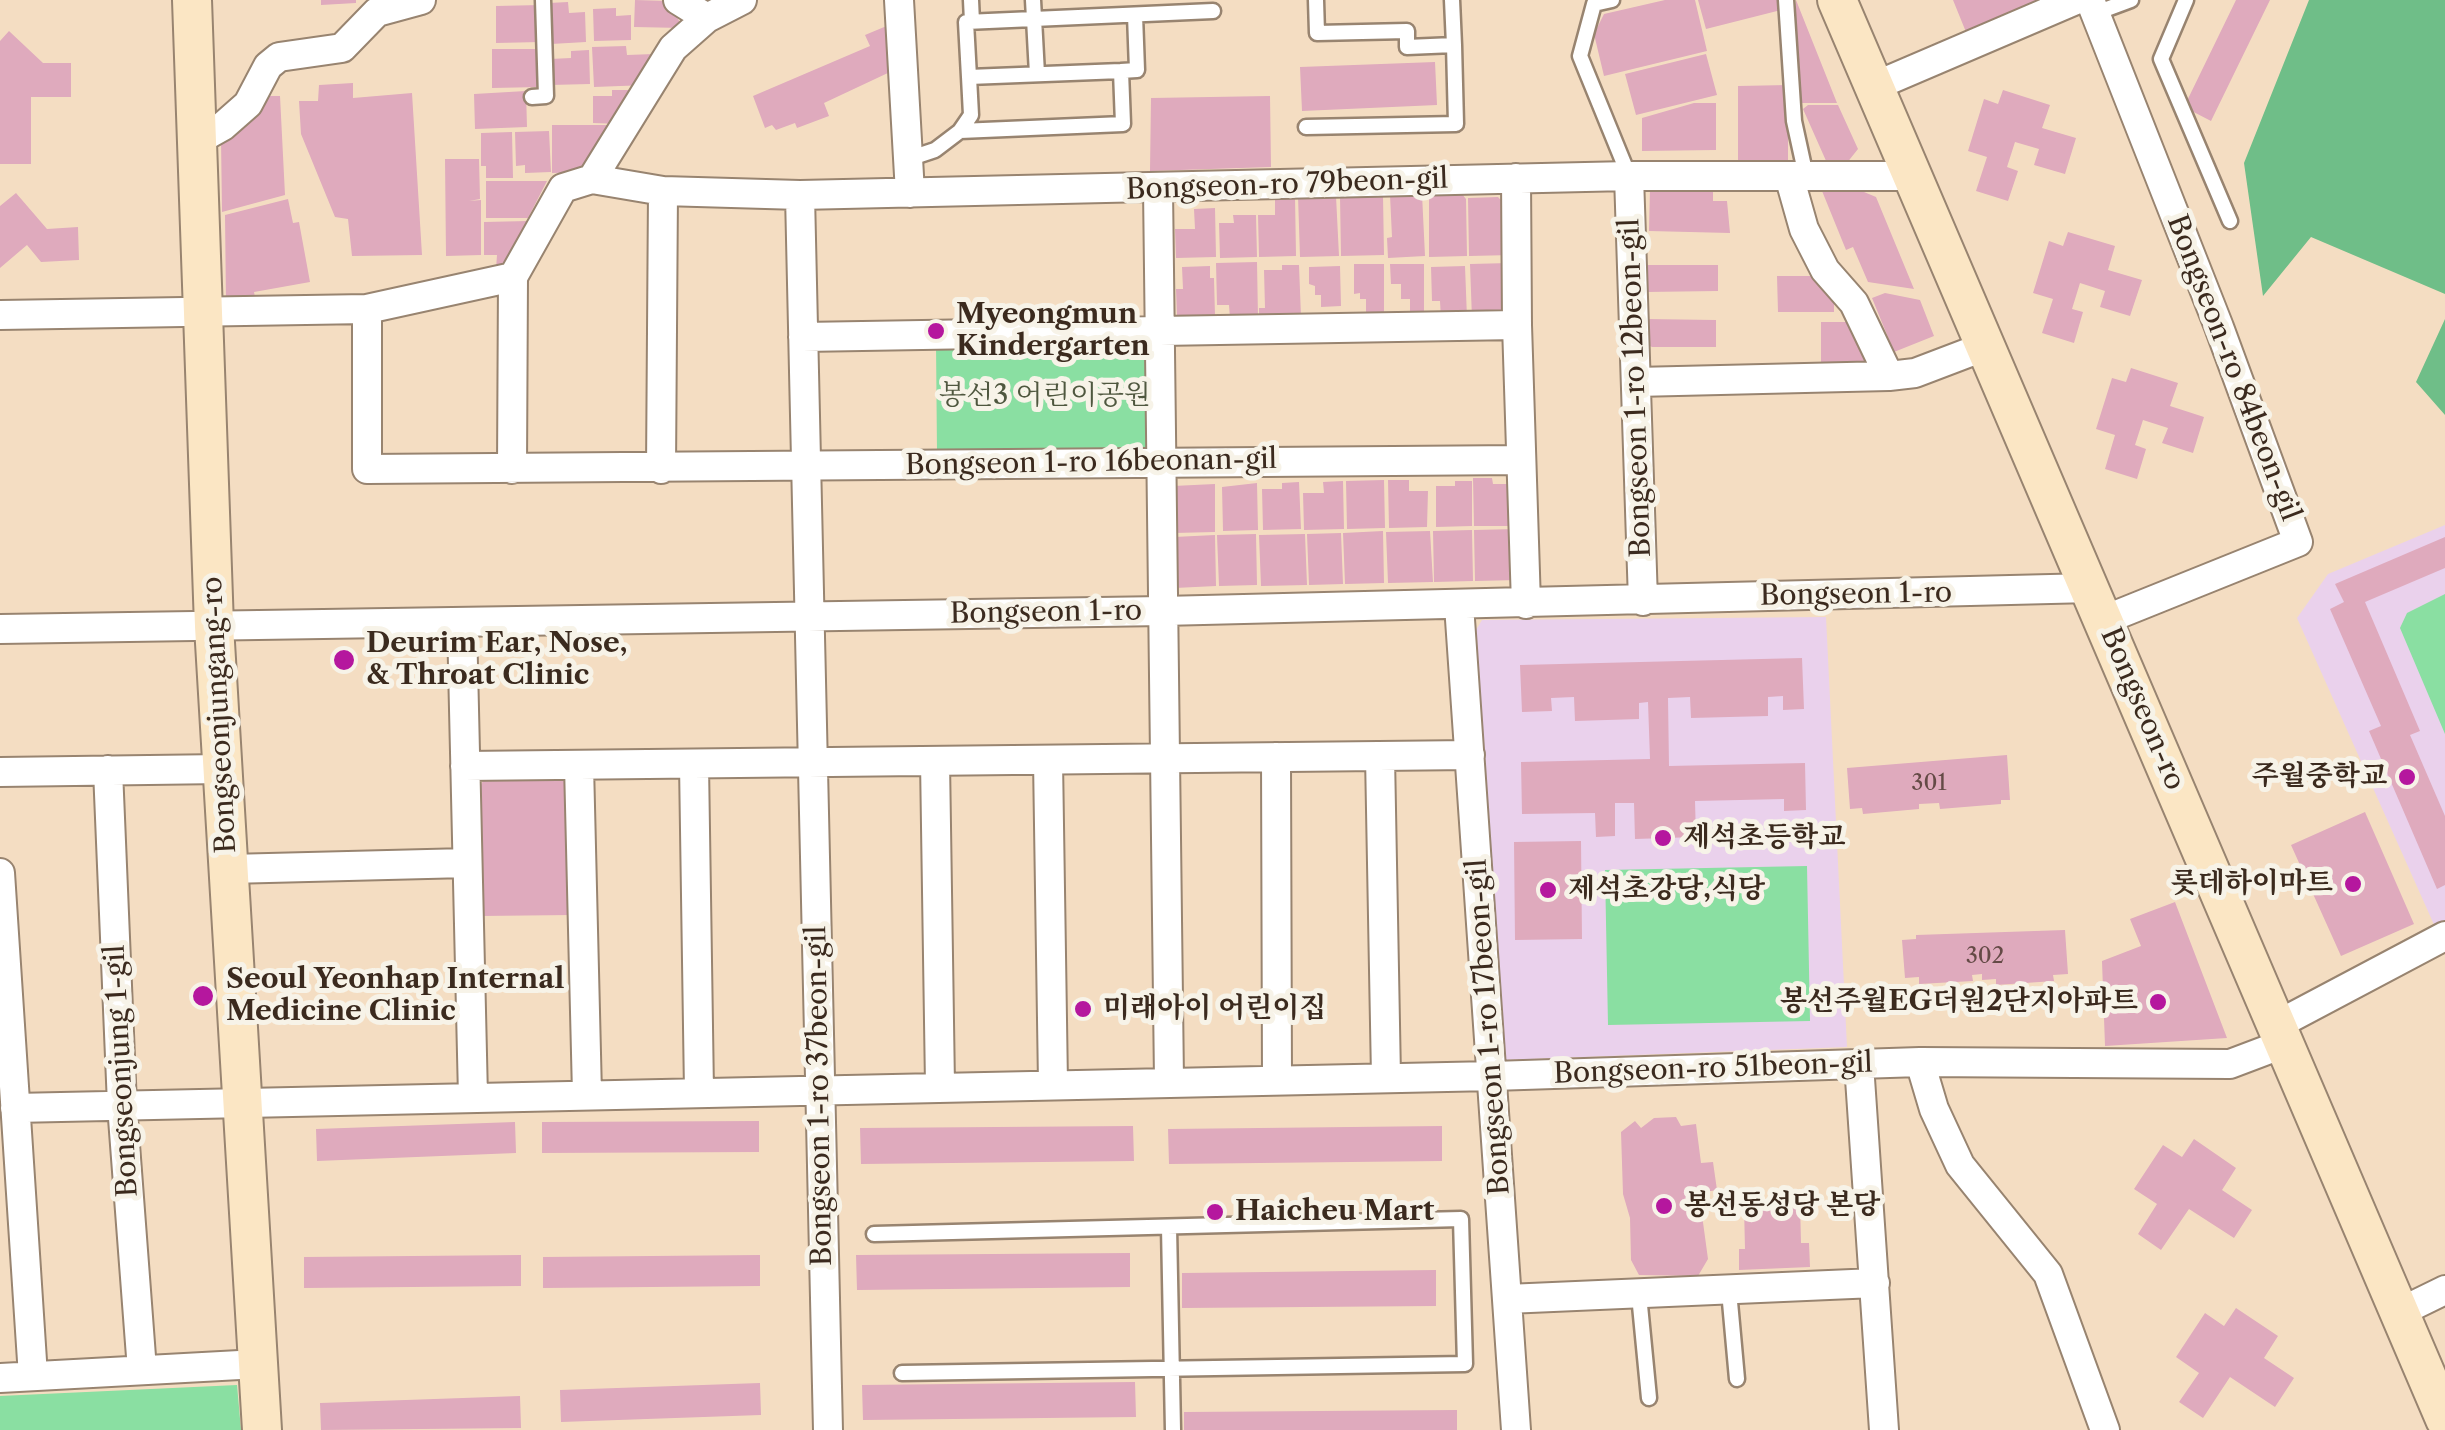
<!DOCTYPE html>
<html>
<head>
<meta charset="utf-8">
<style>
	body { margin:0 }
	canvas { display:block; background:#f4ddc2 }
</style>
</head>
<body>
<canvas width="2445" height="1430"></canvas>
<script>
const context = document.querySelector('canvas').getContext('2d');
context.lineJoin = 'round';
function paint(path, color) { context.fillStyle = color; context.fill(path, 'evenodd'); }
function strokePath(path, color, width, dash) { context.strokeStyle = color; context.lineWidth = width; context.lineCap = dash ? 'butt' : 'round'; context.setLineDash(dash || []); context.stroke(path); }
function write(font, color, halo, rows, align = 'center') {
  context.font = font + ' "Libre Caslon Text","Noto Serif KR",serif'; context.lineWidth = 10; context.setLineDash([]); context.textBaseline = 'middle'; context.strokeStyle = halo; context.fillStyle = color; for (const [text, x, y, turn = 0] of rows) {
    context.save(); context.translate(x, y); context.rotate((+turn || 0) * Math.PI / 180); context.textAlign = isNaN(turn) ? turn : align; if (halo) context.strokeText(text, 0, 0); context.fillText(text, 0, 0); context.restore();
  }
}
paint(new Path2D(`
	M2445,525V936L2440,938L2297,618L2328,574Z
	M1826,617L1847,1047L1504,1060L1476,630L1482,620Z`), '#ead1ec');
paint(new Path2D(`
	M1152,340L1153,441L1144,450L937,453L936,343Z
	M2445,594V734L2400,628L2407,613Z
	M1807,866L1810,1021L1608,1025L1605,870Z
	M237,1385L241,1430H0V1396Z`), '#8adfa2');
paint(new Path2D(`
	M2309,0H2445V294L2311,237L2263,296L2244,163Z
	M2445,319V415L2416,382Z`), '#6fbe88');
paint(new Path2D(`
	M321,0H356V3L321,5Z
	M635,0L668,1L683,28L634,27Z
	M1665,0H1695L1707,51L1604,76L1594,34L1604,14Z
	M1698,0H1778L1781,10L1706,29Z
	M1796,0L1837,103H1795Z
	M1953,0H2063L1968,37Z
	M2236,0H2270L2211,121L2184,107Z
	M568,2L569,13L585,12L586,42L551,44L549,3Z
	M541,5V42L496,43V6Z
	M616,8V16L631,15V40L594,41L593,9Z
	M889,25L890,72L824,103L829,116L797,128L795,123L776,130L772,125L765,128L753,96L870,46L865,35Z
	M9,31L43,63H71V97H31V164H0V41Z
	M626,46L627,55L654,54L647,85L594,87L592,47Z
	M492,49H540L541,87L492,88Z
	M589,50L590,84L550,85V59L571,58V51Z
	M1706,54L1717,95L1636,115L1625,74Z
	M1435,62L1437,105L1302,111L1300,67Z
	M353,83V98L412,93L422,255L352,256L348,219L335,217L301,134L299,101H318L319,85Z
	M1788,85V165L1738,166V86Z
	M612,90H640L620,124L593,123V96H612Z
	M2003,90L2050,105L2042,128L2076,138L2065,174L2034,165L2039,149L2015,142L2007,167L2018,171L2008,201L1976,191L1987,157L1968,151L1984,99L1998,104Z
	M526,91L527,127L475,129L474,94Z
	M256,96H280L285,195L222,212L221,139Z
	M1270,96L1271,167L1150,171L1151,98Z
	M1694,103H1716V150L1642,151V118Z
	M1808,105H1838L1858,149L1846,164L1827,163L1803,109Z
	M552,125H619L588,172L552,173Z
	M549,131L551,172L525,173V165L516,166L515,132Z
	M512,132L513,178H486V166H481V133Z
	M445,159H479L480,199L469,201L481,200V255L446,256Z
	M486,181H547L528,218H486Z
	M1820,186L1852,187L1876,197L1914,289L1868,282L1853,247L1846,250Z
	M1650,189L1713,190V201H1727L1730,233L1649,231Z
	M16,193L47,229L78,227L79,260L41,262L27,245L0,268V206Z
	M1422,194L1425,256L1388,258L1387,238L1392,237L1390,195Z
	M1429,194H1462L1466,199L1467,256L1429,257Z
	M1383,195L1384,255L1341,256L1340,196Z
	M1275,196H1295L1296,256L1259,257L1258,215H1275Z
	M1298,196H1336L1339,256L1300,257Z
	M1498,197L1511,211L1512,255L1469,256L1468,198Z
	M288,199L293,223L299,222L310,282L254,292L255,297L226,303L225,215Z
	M1215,208L1216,257L1176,258L1175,229H1195L1194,209Z
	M1233,215H1256L1257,257L1220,258L1219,223H1234Z
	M528,221L509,263L496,269L497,255H484V222Z
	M2068,232L2115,246L2108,270L2142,280L2130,316L2100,307L2105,291L2080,283L2072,309L2083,312L2074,343L2042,333L2053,299L2033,293L2049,241L2063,246Z
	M1257,262L1258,318H1230L1229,305H1217L1216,263Z
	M1510,263L1512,305L1500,318L1472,319L1470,264Z
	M1354,264H1384V315L1366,314V299H1360V293L1354,294Z
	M1390,264H1424V313H1410V299H1401V284H1391Z
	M1282,265H1299L1301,317L1259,318V308H1265L1264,270H1282Z
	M1646,265H1718V291L1646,292Z
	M1210,266V278H1214L1215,316L1177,317L1176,289H1183L1182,267Z
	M1340,266L1341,306L1321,307V295H1315V286L1309,284V267Z
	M1465,266L1467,318L1441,319L1440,301H1432L1431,267Z
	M1777,276H1818L1834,295V312H1778Z
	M1885,293L1920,300L1934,336L1894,352L1872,298Z
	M1646,319L1716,320V347H1652L1646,344Z
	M1821,322H1851L1868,350V367L1821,366Z
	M2131,368L2178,383L2170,406L2204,417L2193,453L2162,443L2168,428L2143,420L2135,445L2146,449L2137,479L2105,469L2115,435L2096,429L2112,378L2126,382Z
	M1473,478H1492L1493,484H1515L1517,526H1474Z
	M1384,480L1385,528L1347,529L1346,481Z
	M1388,480H1409V491H1428L1427,527L1389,528Z
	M1343,481L1344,529L1304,530L1303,493H1324L1323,482Z
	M1455,481H1472V526L1436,527V486H1455Z
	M1299,482L1301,529L1263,530L1262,489H1282V483Z
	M1257,483L1258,530L1223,531L1222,487Z
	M1215,484V532L1174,533L1173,486Z
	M1517,529L1518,580L1475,581L1474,530Z
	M1472,530L1473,581L1434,582L1433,531Z
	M1383,531L1384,583L1345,584L1343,533Z
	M1430,531L1433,582L1388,583L1386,532Z
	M1341,533L1343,584L1309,585L1307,534Z
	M1256,534L1257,585L1219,586L1217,535Z
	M1305,534L1307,585L1261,586L1259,535Z
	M1215,535L1216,586L1175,588L1174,537Z
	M2445,537V568L2365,602L2420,731L2410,735L2445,816V885L2437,889L2369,731L2381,726L2330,609L2344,602L2335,584Z
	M1802,658L1804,709L1783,710V696L1768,697V716L1691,718L1690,697L1668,698L1669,766L1805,763L1806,810L1784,811V799L1695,801L1696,837L1635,839L1634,803H1615V836L1596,837L1595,813L1522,814L1521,762L1650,759L1648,702L1639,703V719L1575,721L1574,697L1551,698L1552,711L1522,712L1520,665Z
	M2007,755L2010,800H2001V804L1940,809L1939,803L1919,804V809L1863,814L1862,808L1850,809L1847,768Z
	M562,772L570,785L572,915L480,916L478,790L487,774Z
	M2365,812L2414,924L2341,956L2291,845Z
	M1581,841L1582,939L1515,940L1514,842Z
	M2175,902L2227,1038L2105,1046L2102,961L2141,946L2130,919Z
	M2065,930L2068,974L2053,975L2054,981L1996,985V979L1982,980V974L1972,975L1973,981L1919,984V977L1905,978L1902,940L1916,939V935Z
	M1676,1117L1681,1126L1696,1124L1701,1163L1713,1162L1717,1190L1699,1193L1708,1259L1698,1276L1639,1275L1631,1260L1630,1218L1623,1194L1621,1132L1635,1121L1641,1128L1654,1118Z
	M759,1121V1152L542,1153V1122Z
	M515,1122L516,1153L317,1161L316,1129Z
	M1133,1126L1134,1161L861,1164L860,1128Z
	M1442,1126V1161L1169,1164L1168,1129Z
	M2194,1139L2236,1168L2222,1190L2252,1210L2234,1238L2189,1209L2161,1250L2138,1234L2157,1204L2134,1189L2163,1145L2182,1157Z
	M1800,1203L1801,1243H1809L1810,1267L1739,1270V1249H1745L1744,1206Z
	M1130,1253V1287L857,1290L856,1255Z
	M521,1255V1286L304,1288V1257Z
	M760,1255V1286L543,1288V1257Z
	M1436,1270V1306L1182,1308V1273Z
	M2236,1308L2278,1336L2264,1358L2294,1378L2275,1407L2230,1377L2203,1418L2179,1402L2199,1373L2176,1357L2205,1313L2224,1326Z
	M1135,1382L1136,1417L863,1420L862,1385Z
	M760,1383L761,1415L561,1422L560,1390Z
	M520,1396L521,1428L321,1430L320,1403Z
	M1457,1410V1430H1184V1412Z`), '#dfaabd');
const lane = new Path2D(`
	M971,0L972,22
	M1033,0L1037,74
	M1316,0L1317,33L1407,31V47L1454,45L1452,0
	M1612,0L1594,4L1580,56L1629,176
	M1786,0L1794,121L1806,176
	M2186,0L2161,59L2230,221
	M2096,13L2131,0
	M1121,71L1137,70L1135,15
	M532,97L546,96L543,0
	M1306,127L1456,124L1454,45
	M960,131L971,115L969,77
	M908,159L935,150L960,131L1123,124L1121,71L969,77L966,22L1213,11
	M1169,1227L1173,1430
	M874,1234L1461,1219L1465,1364L902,1373
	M1729,1291L1737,1379
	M1639,1295L1649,1398`);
const street = new Path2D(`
	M678,0L707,18
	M899,0L910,193
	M2090,0L2219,327L2298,542L2104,620
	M1875,86L2076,0
	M198,140L223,126L248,104L268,66L279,57L342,48L377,12L421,0
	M1629,176L1643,601
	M1789,176L1804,229L1825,270L1854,303L1889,376
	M1516,178L1517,325L1526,604
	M592,179L673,48L707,18L742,0
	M1158,189L1169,1081
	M800,195L828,1430
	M367,309V469L1521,460
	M0,315L367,309L513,277L563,188L592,179L663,191L800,195L1629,176H1912
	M803,337L1517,325
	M1636,382L1889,376L1915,373L1986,346
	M512,469L513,277
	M661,469L663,191
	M1459,605L1516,1430
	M462,623L473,1097
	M0,629L1163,611L2091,588
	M1380,756L1386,1077
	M1276,757L1277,1079
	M1048,760L1053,1084
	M935,761L940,1086
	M694,764L699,1092
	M579,765L587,1094
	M465,766L1470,755
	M108,770L122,1105L142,1370
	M0,772L223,769
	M229,869L467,863
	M0,873L33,1376
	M2275,1026L2445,936
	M1920,1062L1934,1109L1960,1165L2048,1274L2105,1430
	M1859,1064L1884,1430
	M15,1108L1493,1076L1920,1062L2230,1064L2283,1044
	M1507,1299L1875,1283
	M2398,1313L2445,1290
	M0,1378L258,1364`);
const secondary = new Path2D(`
	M192,0L214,626L262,1430
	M1837,0L2445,1419`);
strokePath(lane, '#988470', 19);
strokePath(street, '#988470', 32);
strokePath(secondary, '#988470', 42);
strokePath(lane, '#fff', 14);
strokePath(street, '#fff', 28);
strokePath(secondary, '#fbe6c4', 38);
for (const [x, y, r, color] of [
	[936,331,10,"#b5179e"],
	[344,660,12,"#b5179e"],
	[2407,777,10,"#b5179e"],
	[1663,838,10,"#b5179e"],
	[2353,884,10,"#b5179e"],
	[1548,890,10,"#b5179e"],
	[203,996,12,"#b5179e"],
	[2158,1002,10,"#b5179e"],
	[1083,1009,10,"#b5179e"],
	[1664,1206,10,"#b5179e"],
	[1215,1212,10,"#b5179e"]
]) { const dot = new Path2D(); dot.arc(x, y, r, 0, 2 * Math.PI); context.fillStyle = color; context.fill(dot); strokePath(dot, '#f7f3e8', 4); }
write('22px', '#644a46', null, [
	["301",1929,784],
	["302",1985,957]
]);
write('28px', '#3b2a1e', '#f7f3e8', [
	["Bongseon-ro 79beon-gil",1287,185,-2],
	["Bongseon-ro 84beon-gil",2233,368,69],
	["Bongseon 1-ro 12beon-gil",1636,388,-92],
	["Bongseon 1-ro 16beonan-gil",1091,463,-1],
	["Bongseon 1-ro",1856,595,-1],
	["Bongseon 1-ro",1046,613,-1],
	["Bongseon-ro",2142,709,67],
	["Bongseonjungang-ro",220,715,-93],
	["Bongseon 1-ro 17beon-gil",1489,1027,-94],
	["Bongseon-ro 51beon-gil",1713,1069,-2],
	["Bongseonjung 1-gil",122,1071,-93],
	["Bongseon 1-ro 37beon-gil",820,1096,-91]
]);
write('bold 28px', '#3b2a1e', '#f7f3e8', [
	["Myeongmun",956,315],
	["Kindergarten",956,347],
	["Deurim Ear, Nose,",366,644],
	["& Throat Clinic",366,676],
	["주월중학교",2387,777,"right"],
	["제석초등학교",1683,838],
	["롯데하이마트",2333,884,"right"],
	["제석초강당,식당",1568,890],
	["Seoul Yeonhap Internal",226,980],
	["Medicine Clinic",226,1012],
	["봉선주월EG더원2단지아파트",2138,1002,"right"],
	["미래아이 어린이집",1103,1009],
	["봉선동성당 본당",1684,1206],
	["Haicheu Mart",1235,1212]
], 'left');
write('28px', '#4f573f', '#f7f3e8', [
	["봉선3 어린이공원",1045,396]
]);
</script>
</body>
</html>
